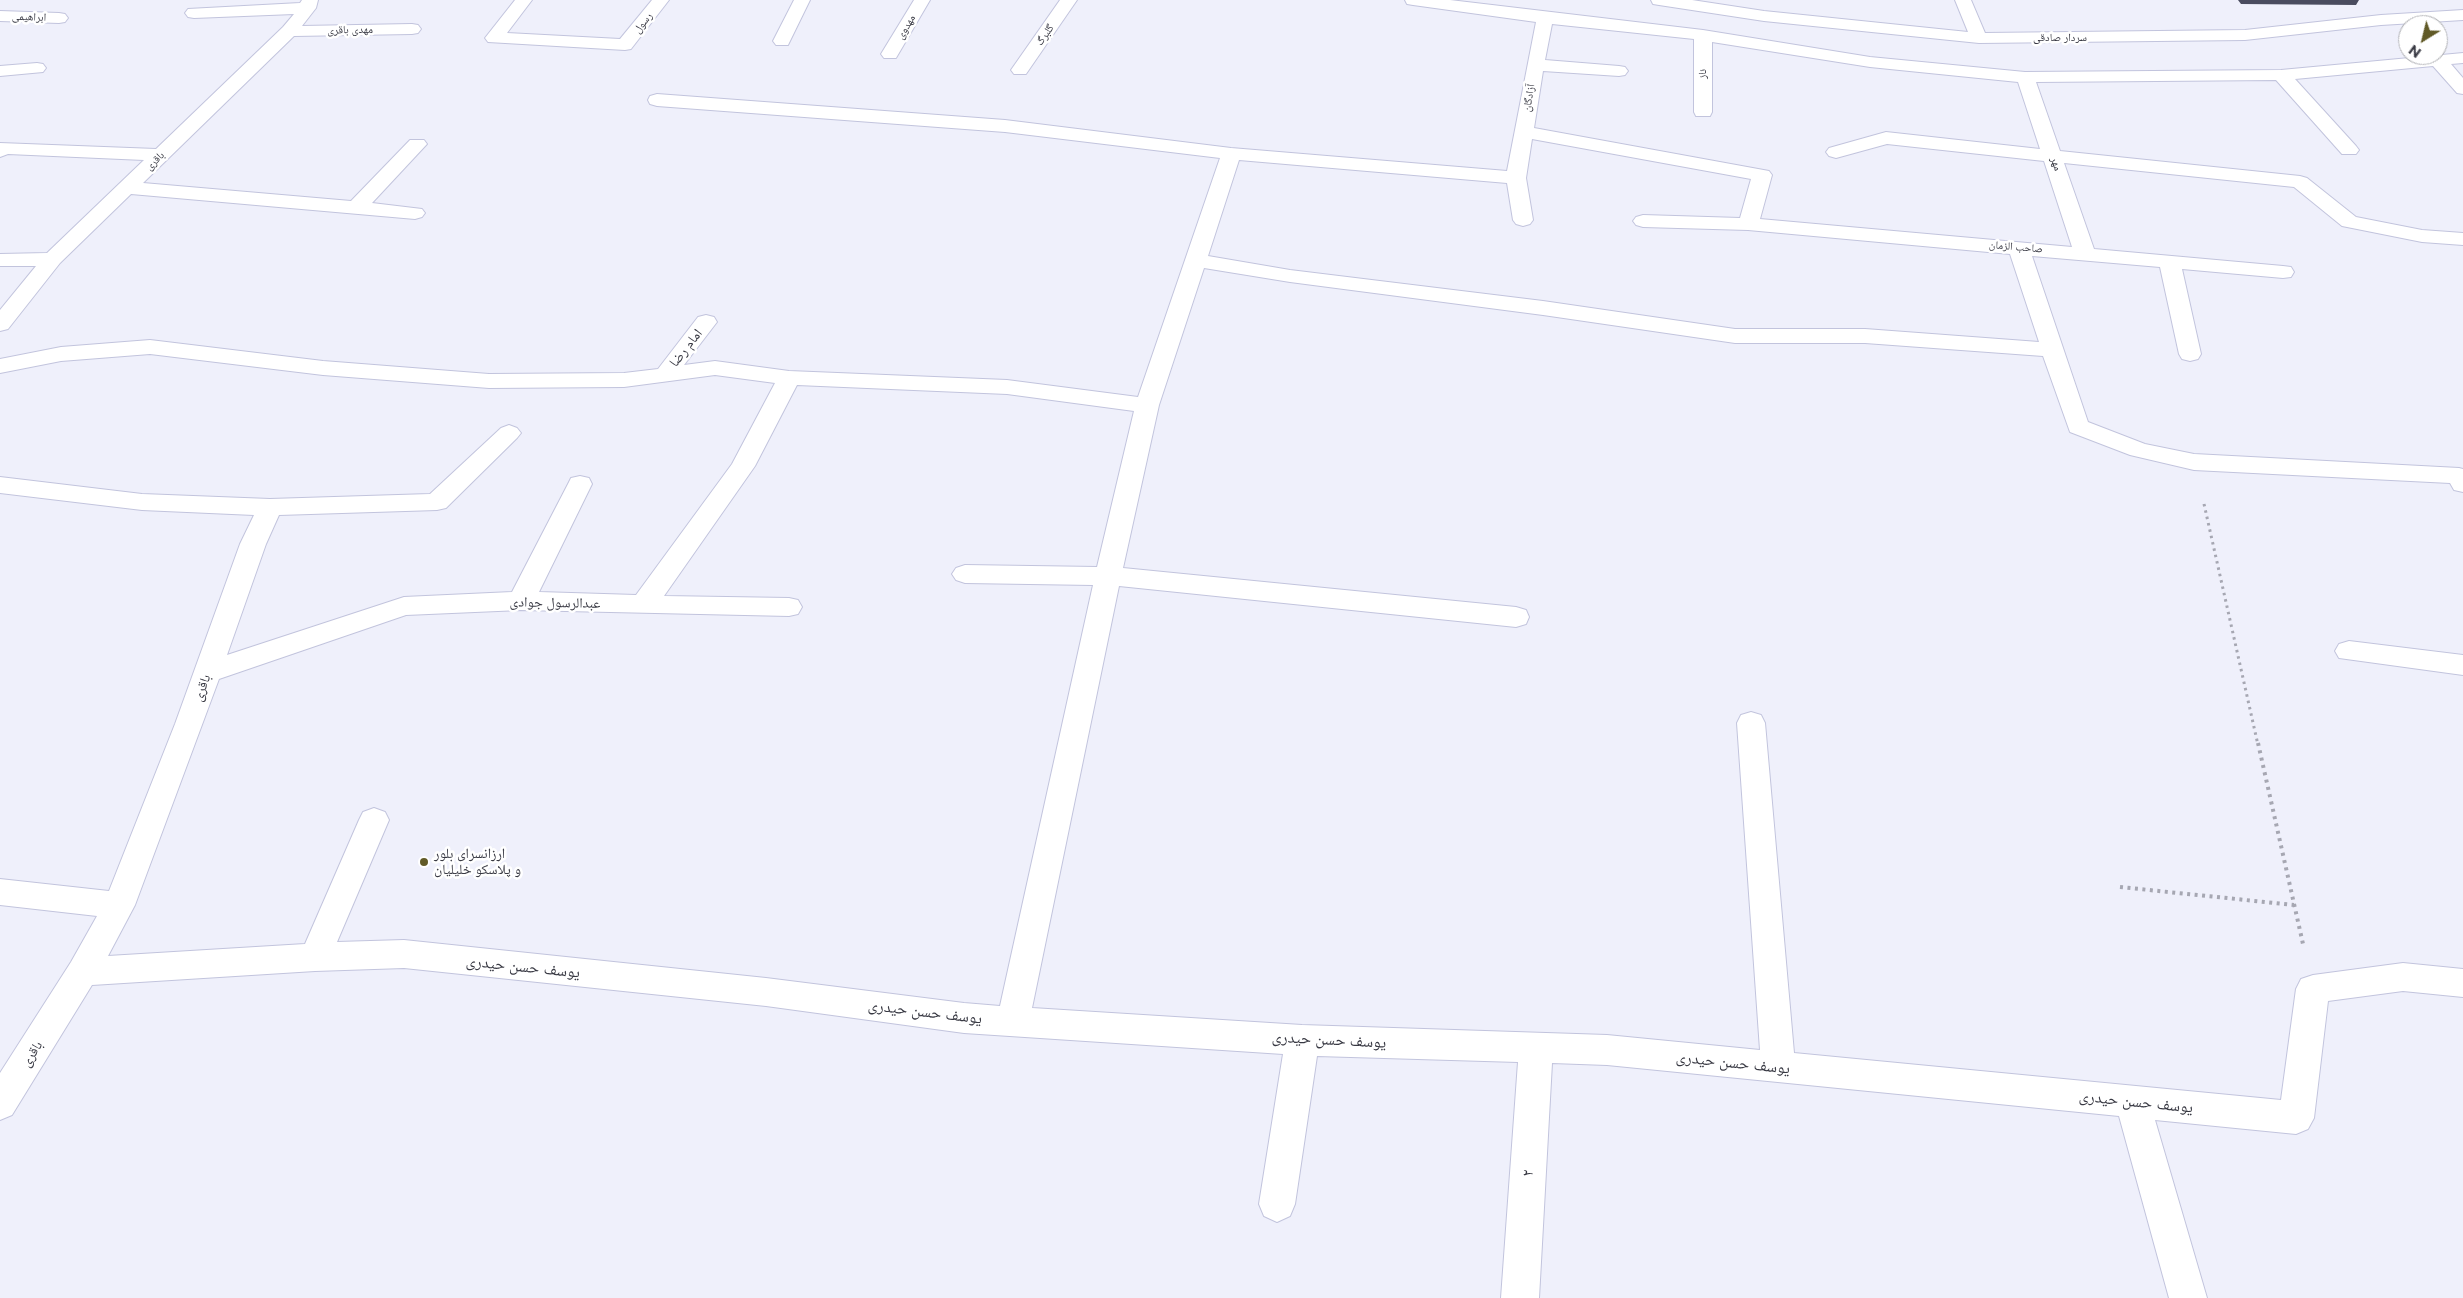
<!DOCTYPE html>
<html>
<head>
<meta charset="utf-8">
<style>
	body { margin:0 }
	#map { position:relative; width:2463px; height:1298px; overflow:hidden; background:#eff0fb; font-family:Montserrat,sans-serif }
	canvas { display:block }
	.north { position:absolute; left:2398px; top:15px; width:50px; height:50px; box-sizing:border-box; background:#fff; border:1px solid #afb0b4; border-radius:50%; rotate:216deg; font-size:14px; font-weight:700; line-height:20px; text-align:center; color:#383943 }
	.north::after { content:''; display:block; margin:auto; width:18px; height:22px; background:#615a27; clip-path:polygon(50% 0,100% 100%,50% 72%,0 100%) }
</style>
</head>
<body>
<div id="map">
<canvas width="2463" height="1298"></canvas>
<div class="north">N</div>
</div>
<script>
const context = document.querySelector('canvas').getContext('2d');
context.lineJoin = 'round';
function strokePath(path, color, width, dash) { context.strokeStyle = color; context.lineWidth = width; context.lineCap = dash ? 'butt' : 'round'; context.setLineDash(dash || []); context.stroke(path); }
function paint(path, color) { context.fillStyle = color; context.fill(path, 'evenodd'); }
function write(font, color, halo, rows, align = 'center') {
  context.font = font + ' Montserrat,"Noto Naskh Arabic",sans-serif'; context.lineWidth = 5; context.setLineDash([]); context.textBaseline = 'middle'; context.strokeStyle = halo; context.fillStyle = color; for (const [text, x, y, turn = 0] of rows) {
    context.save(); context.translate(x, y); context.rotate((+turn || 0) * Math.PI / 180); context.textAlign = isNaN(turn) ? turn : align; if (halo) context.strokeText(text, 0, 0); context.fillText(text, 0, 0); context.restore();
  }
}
const minor = new Path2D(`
	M302,0H318L316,8L302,26L412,24L418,25L421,29L418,33L412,34L294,36L143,183L351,201L410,140H424L427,144L372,203L422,209L425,213L422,217L415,219L131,194L60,263L8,329L0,331V310L36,266H0V254L47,253L144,160L8,154L0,157V143L156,149L283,27L294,14L194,18L188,17L185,13L188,9L300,3Z
	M515,0H532L507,33L620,39L652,0H669L631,49L625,50L488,42L485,38Z
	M794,0H810L788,45H776L773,41Z
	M914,0H930L896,58H884L881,54Z
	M1060,0H1077L1026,74H1014L1011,70Z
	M1405,0H1450L1703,30L1870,57L2025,72L2281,70L2463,53V63L2451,64L2463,78V94L2457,93L2433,66L2295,79L2356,146L2359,150L2356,154H2342L2276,80L2036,82L2060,151L2300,176L2307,178L2356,217L2422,230L2463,233V245L2422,242L2342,226L2294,187L2064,163L2094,249L2283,266L2291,267L2294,272L2291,277L2283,278L2182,269L2201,354L2198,359L2190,361L2182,359L2179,354L2160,267L2032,256L2088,422L2145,444L2194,454L2459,468L2463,469V492L2454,490L2450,483L2194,470L2130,455L2070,432L2043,356L1865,343H1735L1543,315L1290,282L1204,268L1159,405L1123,568L1516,607L1526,610L1529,617L1526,624L1516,627L1119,586L1032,1008L1302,1025L1607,1035L1760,1050L1737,723L1741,715L1751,712L1761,715L1765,723L1794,1053L2281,1100L2296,989L2301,979L2313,975L2403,963L2463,969V997L2403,991L2328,1001L2314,1118L2308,1129L2296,1134L2155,1120L2207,1298H2169L2119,1116L1607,1065L1552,1063L1539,1298H1501L1518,1062L1317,1056L1295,1204L1290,1216L1277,1222L1264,1216L1259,1204L1283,1054L964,1033L766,1006L404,968L315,971L92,985L12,1115L0,1120V1073L71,962L97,916L0,905V879L109,891L175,724L240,544L254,515L142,510L0,493V477L142,494L270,499L430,494L501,428L509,425L517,428L521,433L517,438L446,508L437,510L279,515L266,544L227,655L404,597L512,592L568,484L571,478L580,476L589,478L592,484L539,592L636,595L732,464L775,383L715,375L624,387L489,388L323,375L150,354L61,361L0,373V359L61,347L150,340L323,361L489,374L624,373L658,369L698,317L706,315L714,317L717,322L684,365L715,361L789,371L1007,380L1138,397L1220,158L1005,132L657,106L650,104L648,100L650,96L657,94L1005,120L1231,148L1507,171L1536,22L1413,5L1407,4ZM1552,24L1694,39V112L1696,116H1710L1712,112V42L1870,67L2018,82L2040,149L1886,132L1829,148L1826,152L1829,156L1836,158L1887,144L2044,161L2072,247L1760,219L1772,175L1769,171L1534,128L1543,71L1619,76L1625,75L1628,71L1625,67L1619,66L1545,60ZM1532,139L1751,179L1740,218L1643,215L1636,217L1633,221L1636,225L1643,227L1748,230L2010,254L2039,342L1865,329H1735L1543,301L1290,270L1208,256L1239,160L1507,183L1513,220L1516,224L1523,226L1530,224L1533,220L1526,178ZM797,385L1007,394L1134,411L1097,567L965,565L956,568L952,574L956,580L965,583L1093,585L1000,1006L964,1003L766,978L404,940L337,942L389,820L385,812L374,808L363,812L359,820L305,944L108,956L135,905L219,679L406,615L521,610L789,616L798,614L802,607L798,600L789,598L664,596L755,466Z
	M1651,0H1692L1764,11L1968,32L1955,0H1971L1985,33L2245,30L2381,15L2463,10V20L2381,25L2245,40L1979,43L1764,21L1659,5L1653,4Z
	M0,11L59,13L65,14L68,18L65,22L59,23L0,21Z
	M37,63L43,64L46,68L43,72L0,76V66Z
	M2349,641L2463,655V675L2339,658L2335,651L2339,644Z`);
strokePath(minor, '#c2c4dd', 2);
strokePath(new Path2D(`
	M2204,504L2258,745`), '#a6a7b2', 3, [2.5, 4]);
strokePath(new Path2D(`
	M2258,743L2303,944
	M2120,887L2294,905`), '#a6a7b2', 4, [3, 4.5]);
paint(minor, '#fff');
paint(new Path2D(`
	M2238,0H2359L2356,5L2241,4Z`), '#4a4c5f');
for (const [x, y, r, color] of [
	[424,862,5,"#615a27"]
]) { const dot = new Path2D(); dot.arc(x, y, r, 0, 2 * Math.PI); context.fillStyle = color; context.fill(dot); strokePath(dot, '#fff', 2); }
write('11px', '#383943', '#fff', [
	["ابراهیمی",29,17,2],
	["رسول",643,23,-52],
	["مهدوی",906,27,-59],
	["مهدی باقری",350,30,-1],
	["گلبرگ",1045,35,-55],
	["سردار صادقی",2060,38],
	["ناز",1703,74,-90],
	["آزادگان",1529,98,-81],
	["باقری",155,161,-44],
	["مهر",2056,164,71],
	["صاحب الزمان",2016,247,5]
]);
write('14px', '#383943', '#fff', [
	["امام رضا",686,348,-52],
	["عبدالرسول جوادی",555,603,1],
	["باقری",202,688,-70],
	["باقری",32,1054,-58]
]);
write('14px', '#383943', '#fff', [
	["ارزانسرای بلور",434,854],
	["و پلاسکو خلیلیان",434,870]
], 'left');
write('16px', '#383943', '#fff', [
	["یوسف حسن حیدری",523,967,6],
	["یوسف حسن حیدری",925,1012,7],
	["یوسف حسن حیدری",1329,1040,3],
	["یوسف حسن حیدری",1733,1063,6],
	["یوسف حسن حیدری",2136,1102,6],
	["۲",1528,1173,-86]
]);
</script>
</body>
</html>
